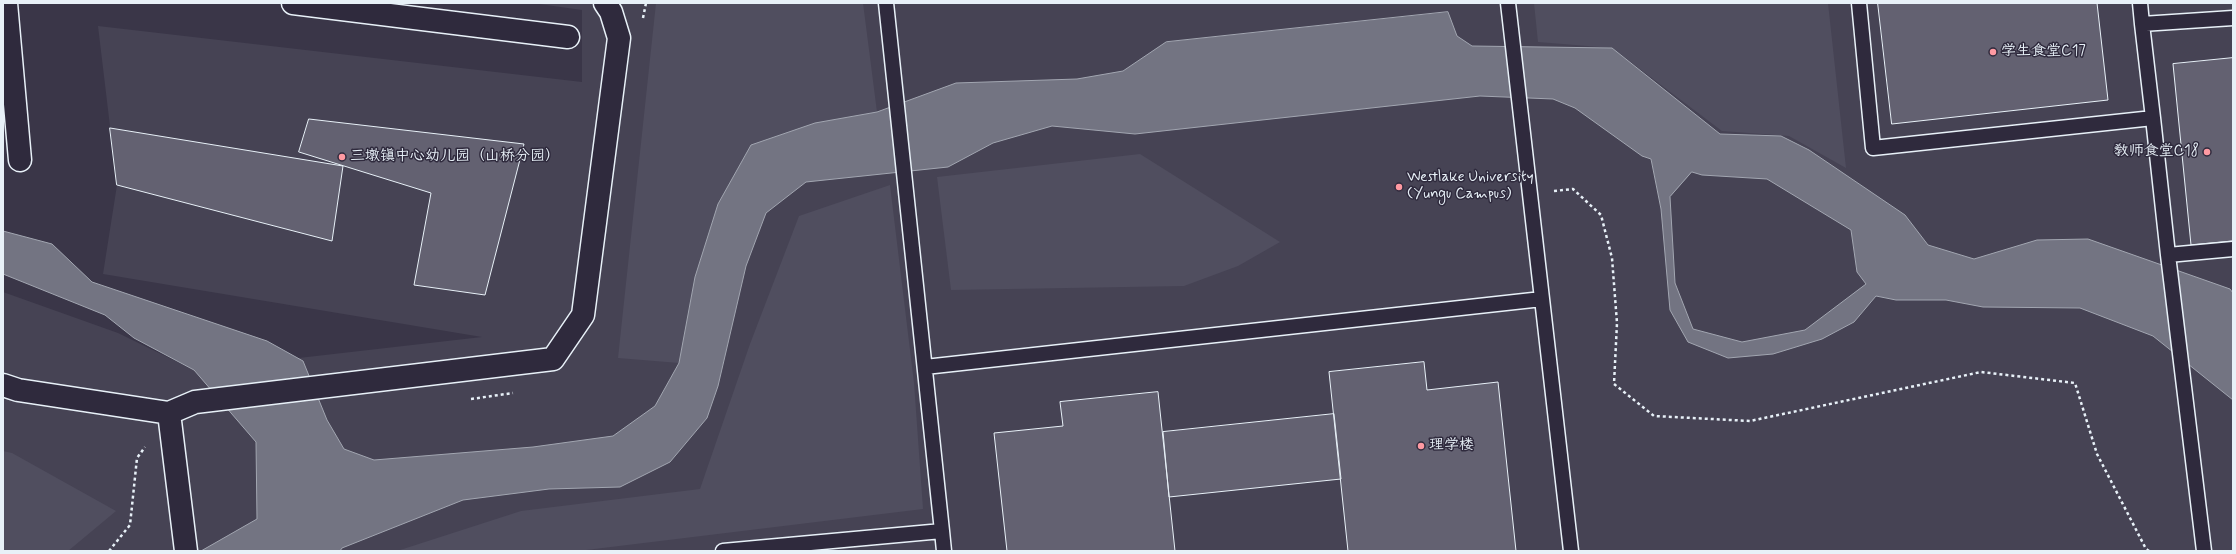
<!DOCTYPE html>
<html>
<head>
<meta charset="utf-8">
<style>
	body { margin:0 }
	#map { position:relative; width:2236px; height:554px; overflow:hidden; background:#3a3648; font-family:Mynerve,sans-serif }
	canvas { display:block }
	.frame { position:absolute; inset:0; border:4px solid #e8f1f8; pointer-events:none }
</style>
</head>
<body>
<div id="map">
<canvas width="2236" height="554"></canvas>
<div class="frame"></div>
</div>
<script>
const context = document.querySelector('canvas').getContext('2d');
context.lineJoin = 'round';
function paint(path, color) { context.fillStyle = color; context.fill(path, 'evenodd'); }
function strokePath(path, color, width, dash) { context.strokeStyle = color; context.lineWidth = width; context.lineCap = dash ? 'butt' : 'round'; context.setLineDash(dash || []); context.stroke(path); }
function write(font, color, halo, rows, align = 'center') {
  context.font = font + ' Mynerve,"LXGW WenKai TC",sans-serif'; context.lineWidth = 3; context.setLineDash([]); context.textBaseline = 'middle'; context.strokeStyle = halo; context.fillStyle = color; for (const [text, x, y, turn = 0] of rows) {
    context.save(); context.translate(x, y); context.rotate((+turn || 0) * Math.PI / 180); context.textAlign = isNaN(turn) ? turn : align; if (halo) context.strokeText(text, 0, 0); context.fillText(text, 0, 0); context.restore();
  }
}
paint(new Path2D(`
	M532,3H2233V551H3V292L118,333L194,370L482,337L103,274L117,185L98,26L582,82V10Z`), '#464354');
paint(new Path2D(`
	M656,3H863L877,112L815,123L751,145L718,204L695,277L679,363L618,358Z
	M1534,3H1828L1846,168L1789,136L1722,131L1612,48L1538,42Z
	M1140,154L1280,242L1238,266L1184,286L951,290L937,177Z
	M890,185L914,383L923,509L578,551H397L521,511L700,489L750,344L799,216Z
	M3,451L12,453L116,511L68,551H3Z`), '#504e5f');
const water = new Path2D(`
	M1448,12L1457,36L1472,46L1612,48L1720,134L1781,136L1809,150L1905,215L1928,245L1974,259L2037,240L2088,239L2230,289L2233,293V400L2153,336L2080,308L1983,307L1946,300H1896L1876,296L1854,322L1822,339L1773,354L1728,358L1688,342L1670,310L1661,209L1651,159L1642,156L1575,108L1553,99L1480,96L1135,134L1052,126L993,143L948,167L806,182L766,213L746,266L718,386L707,418L670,462L620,487L549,489L463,500L342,548L340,551H201L257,519L256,442L194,370L134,338L105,315L3,274V231L52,244L92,282L267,341L303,361L327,420L344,449L374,460L533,447L613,436L655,406L679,363L695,277L718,204L751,145L815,123L877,112L956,83L1077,79L1123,71L1166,42ZM1692,172L1702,175L1767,179L1851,230L1857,272L1866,284L1805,330L1742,342L1693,329L1675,283L1670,197Z`);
paint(water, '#737482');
strokePath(water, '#a2a6b1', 1);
const building = new Path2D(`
	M1878,3H2097L2108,100L1892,124Z
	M2233,58V241L2191,245L2173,64Z
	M309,119L524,144L485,295L414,285L431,193L299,152Z
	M110,128L343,166L332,241L117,185Z
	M1424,362L1427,390L1498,382L1516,551H1348L1329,372Z
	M1158,392L1175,551H1007L994,433L1063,426L1060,402Z
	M1334,414L1341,479L1169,497L1163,432Z`);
paint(building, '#636171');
strokePath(building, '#e8f1f8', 1);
const lane = new Path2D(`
	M1508,3L1571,551
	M1859,3L1873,148L2153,118L2168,255L2233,249
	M2140,3L2142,24
	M2153,118L2142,24L2233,18
	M2168,255L2204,551
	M925,367L1542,299
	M942,531L944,551
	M723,551L942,531L886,3`);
const street = new Path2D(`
	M6,3L20,160
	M293,3L568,37
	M3,385L18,390L169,413L195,402L553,359L583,315L619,38L611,12L605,3
	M169,413L186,551`);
strokePath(lane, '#e8f1f8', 17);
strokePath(street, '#e8f1f8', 25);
strokePath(new Path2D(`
	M643,18L646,3
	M1554,191L1573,189L1601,215L1612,258L1617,323L1614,384L1654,416L1750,421L1981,372L2075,383L2097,454L2146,549L2149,551
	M471,399L513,393
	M109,551L130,525L137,458L145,447`), '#e8f1f8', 2.5, [3, 3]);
strokePath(lane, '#2f2a3d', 14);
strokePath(street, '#2f2a3d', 22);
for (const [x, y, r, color] of [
	[1993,52,4,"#ff9aa2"],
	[2207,152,4,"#ff9aa2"],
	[342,157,4,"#ff9aa2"],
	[1399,187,4,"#ff9aa2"],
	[1421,446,4,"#ff9aa2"]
]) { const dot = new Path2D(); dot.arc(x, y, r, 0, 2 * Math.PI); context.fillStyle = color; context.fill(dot); strokePath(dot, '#2f2a3d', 1.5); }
write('15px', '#e8f1f8', '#2f2a3d', [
	["学生食堂C17",2001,52],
	["教师食堂C18",2199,152,"right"],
	["三墩镇中心幼儿园（山桥分园）",350,157],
	["Westlake University",1407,178],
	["(Yungu Campus)",1407,195],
	["理学楼",1429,446]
], 'left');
</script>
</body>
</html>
